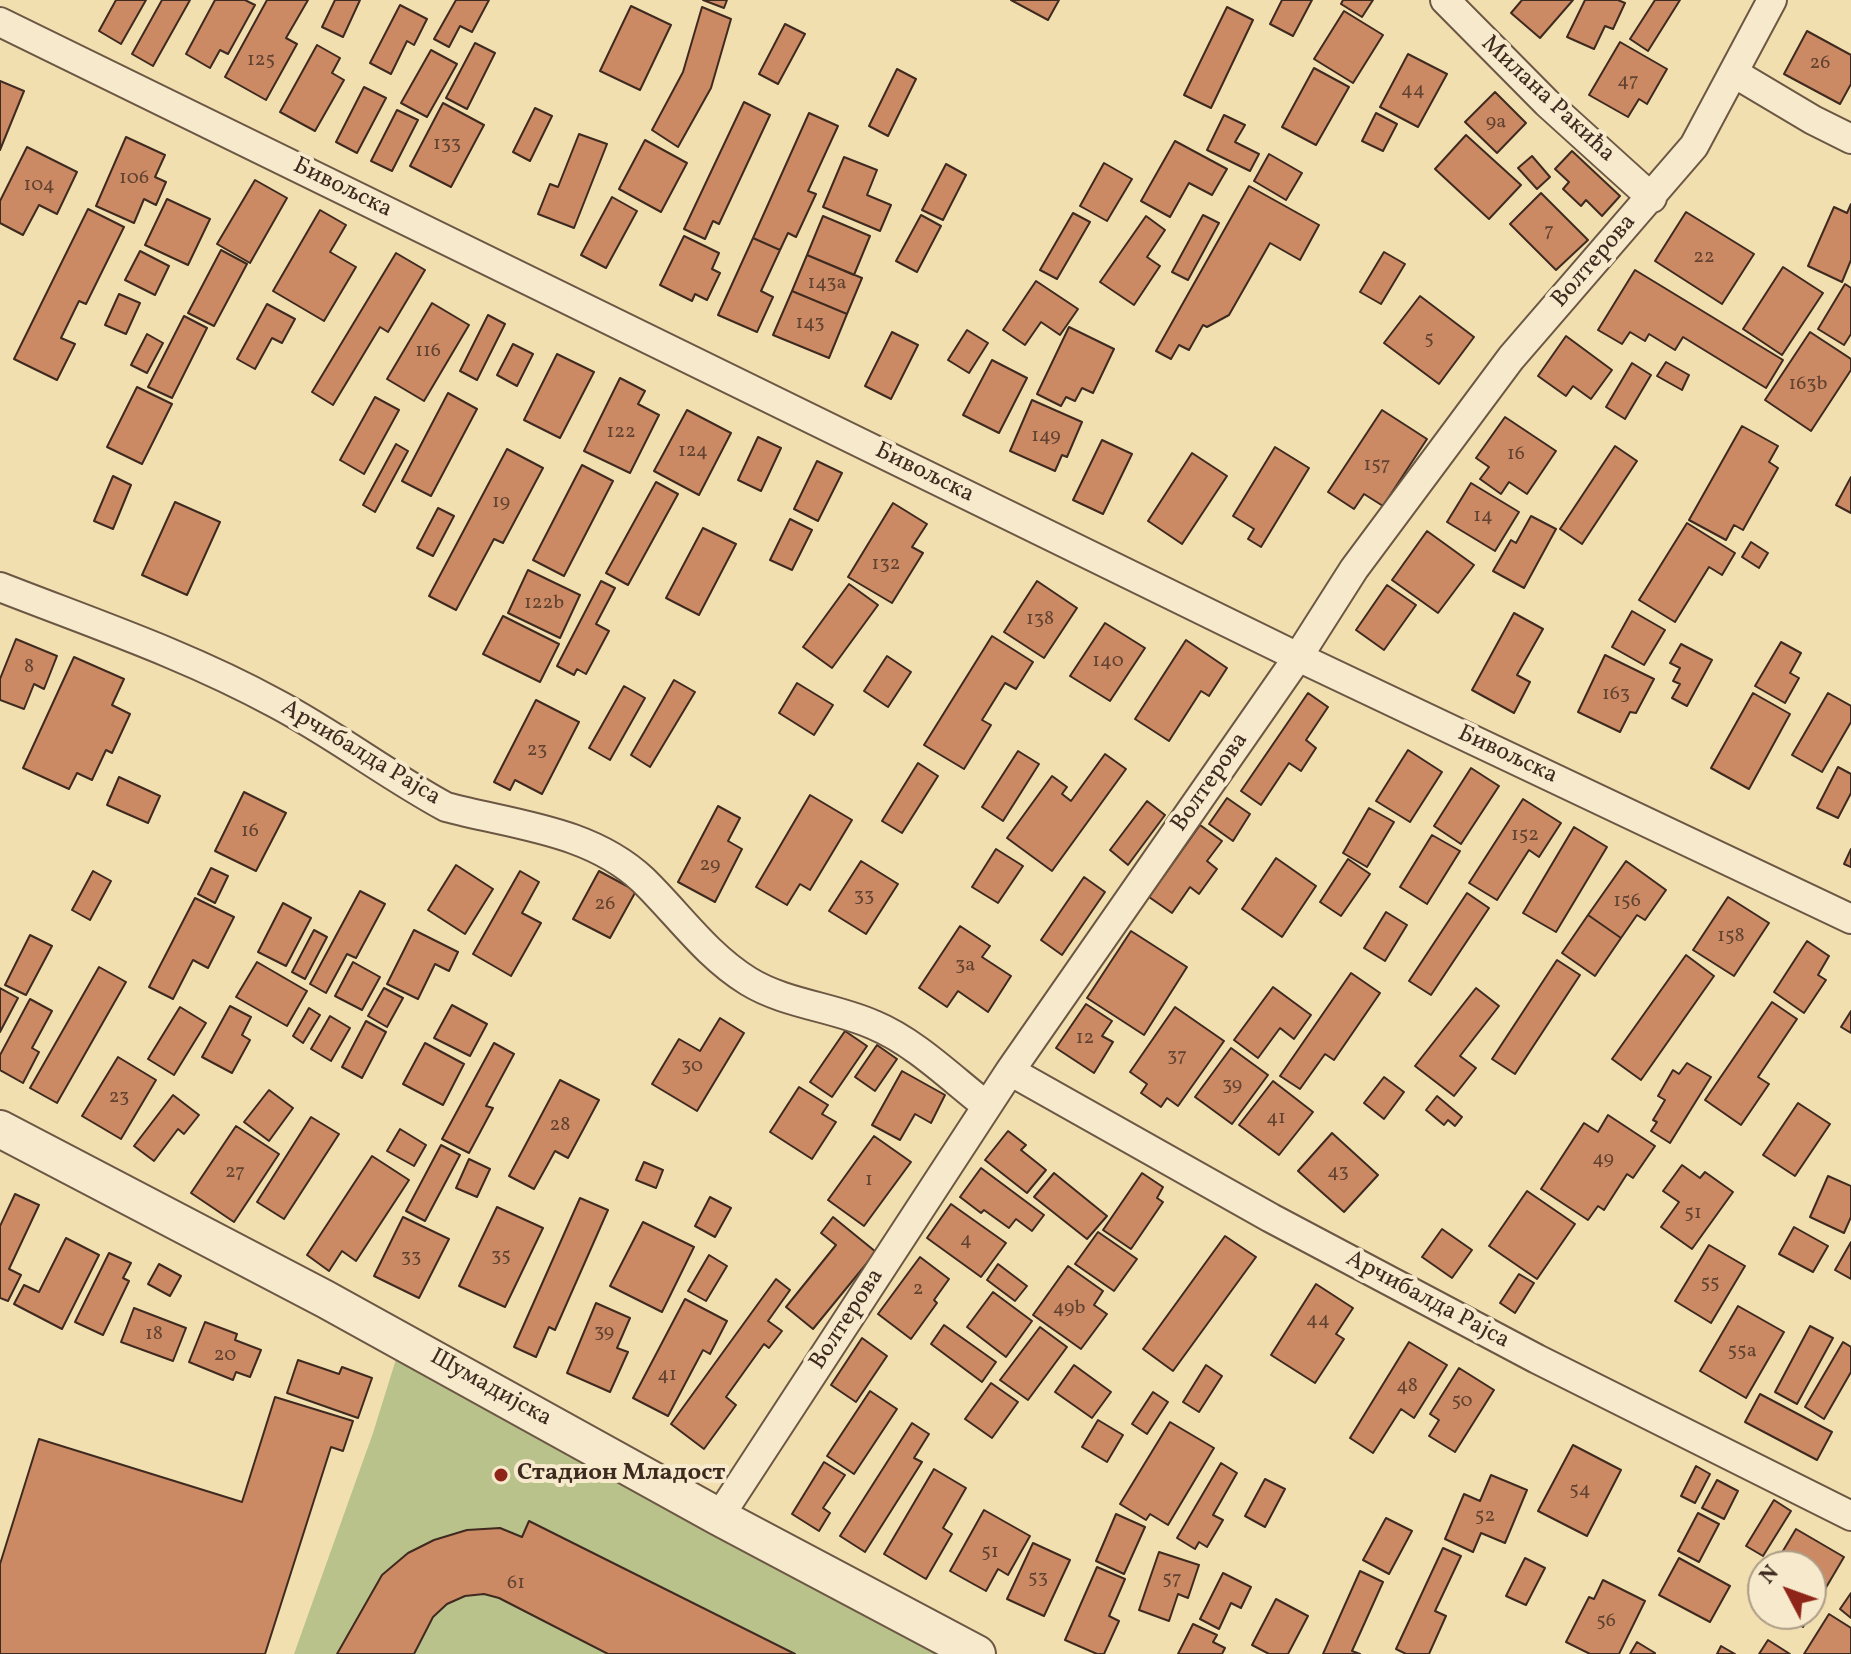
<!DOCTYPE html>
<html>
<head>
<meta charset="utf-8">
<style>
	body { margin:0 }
	#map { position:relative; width:1851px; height:1654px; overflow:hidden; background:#f2dfb0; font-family:Vollkorn,serif }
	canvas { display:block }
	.north { position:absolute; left:1747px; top:1550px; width:80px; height:80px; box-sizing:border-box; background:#f7eacc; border:2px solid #ad9d87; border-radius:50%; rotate:311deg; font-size:22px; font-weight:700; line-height:32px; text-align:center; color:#3f2a20 }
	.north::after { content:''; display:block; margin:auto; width:28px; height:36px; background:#8f2418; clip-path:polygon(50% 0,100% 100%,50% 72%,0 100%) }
</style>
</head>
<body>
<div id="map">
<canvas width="1851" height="1654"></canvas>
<div class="north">N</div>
</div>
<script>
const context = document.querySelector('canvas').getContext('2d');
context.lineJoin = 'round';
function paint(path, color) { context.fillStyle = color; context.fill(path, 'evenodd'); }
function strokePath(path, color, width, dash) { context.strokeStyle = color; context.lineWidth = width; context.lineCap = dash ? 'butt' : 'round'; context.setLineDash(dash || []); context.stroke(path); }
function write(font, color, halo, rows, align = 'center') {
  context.font = font + ' Vollkorn,serif'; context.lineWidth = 8; context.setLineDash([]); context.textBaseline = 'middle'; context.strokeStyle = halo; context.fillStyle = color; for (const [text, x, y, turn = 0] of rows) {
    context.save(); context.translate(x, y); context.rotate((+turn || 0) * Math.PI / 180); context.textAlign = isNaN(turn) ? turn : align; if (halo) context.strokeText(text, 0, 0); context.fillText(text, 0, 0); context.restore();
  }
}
paint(new Path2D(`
	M402,1340L965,1654H294L373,1433Z`), '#bac28c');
const building = new Path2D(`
	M116,0H146L121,44L99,31Z
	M162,0H190L153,66L132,54Z
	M215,0H245L255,5L228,54L220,50L210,68L186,54Z
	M267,0H308L286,38L297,44L266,100L225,77Z
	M335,0H360L343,37L322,27Z
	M456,0H489L472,32L460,26L449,47L434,39Z
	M703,0H727L724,8Z
	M1011,0H1059L1048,20Z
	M1282,0H1312L1293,36L1270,24Z
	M1343,0H1373L1362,17L1341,4Z
	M1522,0H1573L1540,38L1511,13Z
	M1585,0H1618L1625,3L1613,29L1605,26L1594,49L1567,37Z
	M1655,0H1680L1648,51L1630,39Z
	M400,5L427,19L414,45L407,41L391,74L370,63Z
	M631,6L671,25L640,90L600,71Z
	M702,7L731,19L711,88L678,147L652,130L683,72Z
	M1227,7L1253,20L1211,108L1184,95Z
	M1344,11L1383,35L1353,83L1314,59Z
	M785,24L805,34L778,84L759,74Z
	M1807,31L1851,55V84L1840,104L1784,74Z
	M1620,42L1667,69L1647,104L1639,99L1628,117L1589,95Z
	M475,43L495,53L467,109L446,98Z
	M317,45L340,58L332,73L344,80L315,131L280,112Z
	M431,50L457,64L427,117L401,103Z
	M1408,54L1447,74L1418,127L1380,107Z
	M1314,68L1349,87L1316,145L1282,127Z
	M897,69L916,79L888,136L869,126Z
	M0,81L24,91L0,150Z
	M364,87L386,98L357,153L336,142Z
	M1495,92L1526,123L1497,153L1465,122Z
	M744,102L770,115L719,224L713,221L705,239L684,229Z
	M443,103L484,125L451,187L410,166Z
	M535,108L552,116L530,161L513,152Z
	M397,110L418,120L392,171L371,161Z
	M809,113L838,126L808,191L816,194L796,237L788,233L780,250L753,238Z
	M1376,113L1397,124L1383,151L1362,141Z
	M1224,115L1245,125L1235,142L1259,154L1250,171L1207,150Z
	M579,134L607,144L574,228L538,214L550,184L558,187Z
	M1466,135L1521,185L1489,219L1435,169Z
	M126,137L165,155L155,177L166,182L156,205L144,199L134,223L96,206Z
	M645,140L687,163L661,212L619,189Z
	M1175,141L1227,169L1212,195L1189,183L1170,217L1141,201Z
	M27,147L77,172L57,214L39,205L23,235L0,223V201Z
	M1572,151L1620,196L1602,216L1586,200L1581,206L1563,189L1569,182L1555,169Z
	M1269,154L1302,173L1286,200L1254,181Z
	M1532,156L1550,177L1537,189L1518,168Z
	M844,157L877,170L867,195L891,205L880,231L823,207Z
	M1104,163L1132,179L1107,221L1080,206Z
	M946,164L966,175L943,220L922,210Z
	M255,180L287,198L250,263L217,244Z
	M1249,186L1319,225L1300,260L1270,243L1229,315L1207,327L1203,325L1189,350L1179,345L1171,359L1156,351Z
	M1541,193L1588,240L1556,270L1510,224Z
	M612,197L637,211L606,268L581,255Z
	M167,199L210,219L188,265L145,245Z
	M1851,204V260L1842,282L1808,266L1834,207L1847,213Z
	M88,209L124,227L86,304L79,301L61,338L75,344L57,380L14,359Z
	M320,210L346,225L330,252L356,267L324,321L273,291Z
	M1686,212L1754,254L1722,304L1655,261Z
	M1073,213L1090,222L1057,279L1040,270Z
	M921,215L941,226L917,272L896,261Z
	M1203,215L1219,223L1188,280L1172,272Z
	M823,216L870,236L854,275L807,255Z
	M1146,216L1165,230L1147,257L1160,266L1134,305L1100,282Z
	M684,236L719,253L712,269L720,273L707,300L695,294L692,301L660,285Z
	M753,238L780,250L761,291L773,297L757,332L718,315Z
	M221,250L247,264L214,326L188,313Z
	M140,251L169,266L155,295L125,280Z
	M1384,252L1405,264L1381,304L1360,292Z
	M396,253L425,270L388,332L380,327L333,405L312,392Z
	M807,255L862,278L847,314L792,291Z
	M1783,267L1823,293L1782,355L1743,329Z
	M1635,270L1783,360L1766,388L1683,337L1675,350L1649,334L1645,341L1630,332L1622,344L1598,330Z
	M1036,281L1078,309L1060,335L1041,322L1025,345L1003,330Z
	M1845,284L1851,288V334L1844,345L1818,329Z
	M792,291L847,314L829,358L773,335Z
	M119,294L140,303L126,334L105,325Z
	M1420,296L1474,337L1439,384L1384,343Z
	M432,303L469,325L424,401L387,379Z
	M267,304L295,319L282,343L272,338L255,369L237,359Z
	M488,315L505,324L477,380L460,371Z
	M184,316L207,328L172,398L148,387Z
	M1069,327L1114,349L1093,393L1082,388L1075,401L1066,397L1061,406L1037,394Z
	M967,330L988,343L969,373L948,360Z
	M892,332L918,345L891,399L865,386Z
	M1810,332L1851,359V370L1811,431L1765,400Z
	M147,334L163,343L147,373L131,365Z
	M1566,336L1612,370L1591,399L1573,386L1566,396L1538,376Z
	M513,344L533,354L517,386L497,375Z
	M557,354L594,372L560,438L524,420Z
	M992,360L1027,378L999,433L963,415Z
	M1666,362L1689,375L1682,390L1657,376Z
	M1632,363L1651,375L1625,419L1606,407Z
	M620,378L645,391L638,404L659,415L630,473L584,451Z
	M137,387L172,404L142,464L107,447Z
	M448,393L477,409L431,496L402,481Z
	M375,397L399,410L364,474L340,460Z
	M1032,400L1082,422L1067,457L1062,455L1055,471L1010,451Z
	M687,410L731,433L699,495L654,471Z
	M1382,410L1427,439L1383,506L1364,494L1354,509L1328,492Z
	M1505,417L1556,451L1527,494L1509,482L1501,494L1480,479L1489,467L1476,458Z
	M1742,426L1778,446L1769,462L1778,468L1743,530L1734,525L1726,540L1689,520Z
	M758,437L781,448L761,491L738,480Z
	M1102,440L1132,454L1103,514L1073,500Z
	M396,444L408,451L375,512L363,505Z
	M1615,446L1637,461L1582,544L1560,529Z
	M1275,447L1309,468L1261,547L1248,539L1254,529L1233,516Z
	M507,449L543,468L503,543L494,539L456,610L429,596Z
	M1192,453L1227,476L1182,544L1148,521Z
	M817,461L842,473L818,521L794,509Z
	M582,465L613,481L564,576L533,560Z
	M113,476L131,485L113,529L94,521Z
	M1851,477V513L1836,505Z
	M656,482L678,494L628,585L606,573Z
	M1471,483L1519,512L1495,551L1447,522Z
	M175,502L220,522L187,595L142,575Z
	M893,503L927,524L912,547L923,553L892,603L848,577Z
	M438,508L454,516L433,556L417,548Z
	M1531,516L1556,529L1524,588L1493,571L1511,540L1516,543Z
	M790,519L812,530L792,570L770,560Z
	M1687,523L1735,553L1722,575L1709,567L1675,622L1639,600Z
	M703,528L736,544L699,615L666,598Z
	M1427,531L1474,565L1438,613L1392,580Z
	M1751,542L1768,553L1759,568L1742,557Z
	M528,570L580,595L560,638L508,613Z
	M601,581L615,588L596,624L609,631L586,674L577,669L574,675L557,666Z
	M1037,581L1077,608L1044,658L1004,632Z
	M849,584L878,605L832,668L803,647Z
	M1387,585L1416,605L1384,650L1356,630Z
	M1632,611L1665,630L1644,665L1612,647Z
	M1514,613L1543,629L1517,675L1530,682L1514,713L1472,690Z
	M503,616L559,644L540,682L483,654Z
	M1105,623L1145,648L1110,701L1070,676Z
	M992,636L1033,662L1016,689L1005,683L982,720L991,725L964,769L924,745Z
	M16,639L57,656L44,689L34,684L24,709L0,700V679Z
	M1186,640L1227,668L1209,696L1201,691L1169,741L1135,719Z
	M1781,642L1801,653L1790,673L1799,678L1785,703L1755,686Z
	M1681,644L1712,660L1687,706L1672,698L1680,684L1673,681L1680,668L1670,663Z
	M1605,655L1654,679L1636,713L1630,712L1620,732L1578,712Z
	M887,656L911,672L888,707L864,691Z
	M74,657L124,679L112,705L130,714L112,753L106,750L92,780L77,773L69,789L23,768Z
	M674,680L695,692L650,767L631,755Z
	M797,683L833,705L814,735L779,713Z
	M624,686L645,698L610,760L589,748Z
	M1308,693L1328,707L1306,740L1316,748L1301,771L1289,763L1261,805L1241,791Z
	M1753,693L1790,714L1749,789L1711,768Z
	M1828,693L1851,706V722L1822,772L1792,755Z
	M536,700L579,722L542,794L515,780L510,790L494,782Z
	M1408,750L1442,772L1410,822L1376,801Z
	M1018,751L1039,764L1003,821L982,807Z
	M1105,754L1126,769L1052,871L1007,838L1052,776L1067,787L1062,794L1071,801Z
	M918,763L938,776L902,833L882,821Z
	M1838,767L1851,774V793L1838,818L1817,808Z
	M1471,768L1499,786L1461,844L1434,826Z
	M119,777L160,796L148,823L107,805Z
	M244,792L286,813L256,871L215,851Z
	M810,795L852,820L810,890L800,884L787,905L756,887Z
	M1227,798L1250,814L1233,841L1209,824Z
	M1523,799L1561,823L1539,857L1529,850L1497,900L1469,883Z
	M1147,801L1165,815L1128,865L1110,850Z
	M718,806L740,818L728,841L742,849L715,902L678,882Z
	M1369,808L1394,822L1367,867L1343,853Z
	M1200,825L1222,841L1207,861L1217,869L1199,894L1190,887L1172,913L1149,897Z
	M1574,827L1607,847L1556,932L1523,913Z
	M1432,835L1460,851L1427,904L1400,887Z
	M996,849L1023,866L998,903L972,887Z
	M1851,849V867L1844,864Z
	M1276,858L1316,886L1282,937L1242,909Z
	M1348,859L1370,874L1341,916L1320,902Z
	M861,861L898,884L866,934L829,911Z
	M1626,861L1666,890L1645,920L1637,915L1621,938L1588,915Z
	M456,865L493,889L465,934L428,910Z
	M211,868L228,876L215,903L198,894Z
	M93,871L111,881L90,920L72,910Z
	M520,871L539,882L522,913L541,923L511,976L473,954Z
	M599,871L636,891L610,938L573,919Z
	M1084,877L1105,892L1062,955L1041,940Z
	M360,891L385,904L356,958L347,954L326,993L310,984Z
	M1467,893L1489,908L1431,995L1409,981Z
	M1728,897L1769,923L1734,976L1693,950Z
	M195,898L234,917L208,968L193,960L173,999L149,987Z
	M283,903L311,918L286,966L258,952Z
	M1386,912L1407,925L1385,961L1364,948Z
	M1588,915L1621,938L1595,976L1562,953Z
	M960,926L990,946L982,957L1011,976L988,1012L958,991L947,1007L919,988Z
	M314,930L327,937L305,979L292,972Z
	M414,930L458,952L449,971L435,964L418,999L387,984Z
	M1131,931L1187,967L1144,1035L1087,998Z
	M30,935L52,946L26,995L5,985Z
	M1807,941L1829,956L1818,975L1826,980L1804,1013L1774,992Z
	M1686,955L1714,976L1641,1080L1612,1059Z
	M1557,960L1580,975L1515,1074L1492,1059Z
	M257,962L307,991L287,1026L236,997Z
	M353,962L380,977L362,1010L335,996Z
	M99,967L126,982L57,1103L30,1088Z
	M1351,973L1380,993L1334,1060L1325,1054L1300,1089L1280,1076Z
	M1273,987L1311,1015L1294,1039L1280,1028L1258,1058L1234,1040Z
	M0,988L18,998L0,1032Z
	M384,988L403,998L387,1027L368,1016Z
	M1476,988L1499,1006L1460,1056L1476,1068L1454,1096L1415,1066Z
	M30,999L52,1011L32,1048L39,1052L23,1083L0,1070V1055Z
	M1772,1002L1797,1019L1758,1077L1769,1084L1741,1125L1705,1100Z
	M1086,1004L1112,1021L1102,1036L1113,1042L1094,1073L1056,1048Z
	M452,1005L487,1024L470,1056L434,1038Z
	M230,1006L251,1017L242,1035L250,1040L232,1073L202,1057Z
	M180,1007L206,1023L174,1075L148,1059Z
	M1175,1007L1224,1041L1178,1106L1167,1098L1161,1107L1141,1093L1147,1084L1130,1072Z
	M309,1008L320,1015L303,1043L293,1036Z
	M1851,1011V1033L1841,1027Z
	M330,1016L350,1028L331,1061L311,1049Z
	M720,1018L744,1033L697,1111L652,1084L679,1039L700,1051Z
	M366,1021L386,1032L362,1078L342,1067Z
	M845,1031L867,1046L832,1097L810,1082Z
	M425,1043L464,1064L443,1105L403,1084Z
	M494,1043L514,1054L486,1106L493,1108L469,1153L442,1139Z
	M877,1045L897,1059L875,1091L855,1077Z
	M1231,1048L1268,1075L1232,1124L1195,1097Z
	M118,1057L156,1080L121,1139L82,1116Z
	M1687,1063L1711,1077L1670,1143L1651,1131L1657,1122L1653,1120L1665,1100L1658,1096L1673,1070L1679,1074Z
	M902,1071L945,1095L931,1123L915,1114L900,1140L872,1125Z
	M1384,1077L1404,1092L1384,1119L1364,1103Z
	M560,1080L599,1100L568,1158L555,1151L534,1189L509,1176Z
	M1273,1081L1313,1112L1279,1155L1239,1125Z
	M799,1087L828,1105L822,1114L836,1122L812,1159L770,1132Z
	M269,1090L293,1108L269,1141L244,1122Z
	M173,1095L199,1115L184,1134L178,1129L154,1161L134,1146Z
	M1437,1096L1462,1117L1455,1126L1448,1120L1444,1125L1426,1110Z
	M1798,1103L1830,1124L1795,1176L1763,1155Z
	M1608,1115L1655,1146L1633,1178L1627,1174L1604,1210L1598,1206L1588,1220L1541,1189L1584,1123L1598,1132Z
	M311,1117L339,1134L284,1219L257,1202Z
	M236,1126L279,1154L234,1222L191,1193Z
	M400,1129L426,1145L414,1166L387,1151Z
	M1008,1131L1026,1145L1021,1150L1046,1170L1027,1193L985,1160Z
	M1332,1133L1378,1175L1344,1212L1298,1171Z
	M874,1136L911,1162L864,1226L828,1200Z
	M441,1145L460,1155L425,1221L406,1211Z
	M372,1156L409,1180L356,1261L342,1251L329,1271L307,1255Z
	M469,1159L490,1169L477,1197L456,1188Z
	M644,1162L663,1170L656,1188L636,1180Z
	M1682,1165L1700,1178L1705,1172L1733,1192L1692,1249L1661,1227L1679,1202L1663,1191Z
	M981,1168L1044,1215L1032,1231L1016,1219L1009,1228L984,1210L981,1213L960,1197Z
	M1054,1173L1107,1216L1087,1239L1034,1197Z
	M1142,1173L1163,1187L1157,1198L1163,1202L1131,1249L1103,1230Z
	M1828,1176L1851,1186V1217L1844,1233L1810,1217Z
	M1527,1191L1575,1224L1537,1279L1489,1246Z
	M15,1194L39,1205L9,1269L21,1275L8,1301L0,1298V1226Z
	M710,1197L731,1208L715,1237L695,1226Z
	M580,1198L608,1210L555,1330L549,1327L536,1357L514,1347Z
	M951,1204L1006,1243L981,1277L927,1238Z
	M497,1207L543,1228L505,1307L459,1286Z
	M403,1217L449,1239L419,1298L374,1276Z
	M833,1217L876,1252L813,1329L786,1307L836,1245L821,1233Z
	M643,1222L694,1247L662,1312L610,1286Z
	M1794,1227L1828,1246L1813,1272L1779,1254Z
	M1442,1229L1472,1250L1452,1278L1422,1257Z
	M1098,1232L1137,1259L1114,1291L1075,1264Z
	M1225,1236L1256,1257L1173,1371L1143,1349Z
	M66,1238L99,1255L62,1329L14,1304L24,1285L39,1292Z
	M1851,1242V1279L1835,1270Z
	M1709,1245L1745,1266L1711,1323L1675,1301Z
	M109,1253L131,1263L123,1278L129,1281L103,1335L75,1322Z
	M709,1255L727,1266L706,1301L688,1291Z
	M920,1257L949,1279L934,1300L937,1303L911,1339L878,1314Z
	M159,1264L181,1276L170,1296L148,1284Z
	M998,1264L1027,1286L1015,1301L987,1280Z
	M1068,1266L1103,1291L1094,1305L1107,1314L1081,1349L1033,1315Z
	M1519,1274L1534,1283L1515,1313L1500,1303Z
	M776,1279L790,1290L768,1321L782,1331L769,1348L764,1344L726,1397L736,1405L704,1449L671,1424Z
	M1316,1284L1353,1308L1336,1334L1344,1339L1315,1383L1271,1355Z
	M993,1292L1032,1321L1006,1357L967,1327Z
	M685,1299L727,1321L710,1354L703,1350L668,1416L633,1398Z
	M596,1303L630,1318L617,1348L628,1352L610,1392L567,1373Z
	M1738,1306L1784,1332L1746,1398L1700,1371Z
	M134,1308L186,1328L173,1361L121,1342Z
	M205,1322L237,1334L235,1340L261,1350L250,1377L236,1372L233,1380L189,1362Z
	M944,1325L996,1362L982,1382L931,1344Z
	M1810,1326L1833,1338L1797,1404L1775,1392Z
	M1040,1327L1067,1347L1028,1400L1000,1380Z
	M862,1338L887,1356L856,1402L831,1385Z
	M1409,1342L1447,1365L1414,1418L1401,1409L1373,1453L1350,1438Z
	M1843,1342L1851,1347V1372L1824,1419L1805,1407Z
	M298,1360L339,1374L342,1367L372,1378L358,1418L287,1393Z
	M1074,1365L1111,1392L1092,1418L1055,1392Z
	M1206,1365L1222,1376L1199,1412L1183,1402Z
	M1459,1368L1494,1390L1455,1452L1429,1436L1439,1420L1430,1414Z
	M991,1383L1018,1402L992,1438L965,1419Z
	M870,1391L897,1409L854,1474L827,1456Z
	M1153,1392L1168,1402L1147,1434L1132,1424Z
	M1760,1394L1832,1432L1817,1460L1745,1422Z
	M275,1397L353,1421L343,1451L331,1447L265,1654H0V1564L39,1439L242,1502Z
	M1098,1420L1123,1435L1107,1462L1082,1447Z
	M1170,1422L1214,1448L1168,1525L1150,1514L1146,1520L1120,1504Z
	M912,1423L929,1434L914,1458L922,1462L865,1552L840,1536Z
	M1573,1445L1621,1470L1587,1536L1538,1511Z
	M824,1462L845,1475L823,1508L830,1513L819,1531L792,1514Z
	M1221,1463L1237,1473L1213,1515L1223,1520L1207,1547L1199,1542L1195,1549L1177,1538Z
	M1696,1466L1710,1474L1695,1503L1681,1496Z
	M934,1469L966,1488L943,1528L952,1534L926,1579L884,1554Z
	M1491,1475L1527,1490L1505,1543L1481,1533L1473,1552L1445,1539L1464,1494L1480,1501Z
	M1265,1479L1285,1489L1265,1527L1245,1516Z
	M1717,1480L1738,1491L1724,1519L1702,1508Z
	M1774,1500L1791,1511L1763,1556L1746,1546Z
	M984,1510L1030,1536L1008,1575L998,1569L986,1591L950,1571Z
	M1698,1513L1719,1524L1699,1562L1678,1551Z
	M1116,1514L1145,1527L1124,1574L1096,1561Z
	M1386,1518L1412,1531L1389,1574L1363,1560Z
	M529,1521L795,1654H608L499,1598L484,1594L465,1596L447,1604L433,1617L414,1654H337L382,1575L408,1553L434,1540L467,1530L500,1528L522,1537Z
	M1796,1529L1844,1557L1811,1613V1566H1774Z
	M1033,1543L1070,1560L1044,1616L1007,1599Z
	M1443,1548L1461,1556L1435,1611L1446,1616L1429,1654H1406L1396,1649Z
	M1159,1552L1199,1565L1188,1598L1178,1594L1169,1621L1139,1610Z
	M1525,1558L1545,1568L1526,1605L1506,1596Z
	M1679,1558L1730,1586L1710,1622L1659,1595Z
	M1097,1567L1125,1579L1109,1616L1119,1621L1104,1654H1097L1065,1640Z
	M1360,1571L1383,1582L1352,1651L1360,1654H1323Z
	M1223,1573L1251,1587L1241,1608L1231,1603L1219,1629L1200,1619Z
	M1603,1580L1645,1601L1619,1654H1590L1566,1642L1589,1597L1594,1599Z
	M1763,1585V1604L1755,1599Z
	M1851,1593V1618L1840,1609Z
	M1276,1599L1308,1616L1288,1654H1269L1252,1645Z
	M1780,1614H1810L1803,1627Z
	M1829,1614L1851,1628V1654H1804Z
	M1193,1624L1217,1635L1213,1642L1225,1648L1222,1654H1178Z
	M1768,1640L1790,1654H1759Z
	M1637,1642L1655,1653V1654H1630Z
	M1721,1646L1735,1654H1717Z`);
paint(building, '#cb8a64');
strokePath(building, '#3f2a20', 2);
const minor = new Path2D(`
	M1445,0L1547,103L1652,198
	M0,22L1298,657L1851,919
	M1734,73L1813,120L1851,139
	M0,587C92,623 187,655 275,703C334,734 387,775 446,807C513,825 590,830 643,880C678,914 706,955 748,981C785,1004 834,1007 874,1025C915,1042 952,1079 987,1106
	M1010,1071L1271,1218L1537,1359L1851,1516
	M719,1517L1010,1071L1298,657L1354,569L1511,358L1694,146L1772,0`);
const tertiary = new Path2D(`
	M0,1129L325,1299L719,1517L977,1654`);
strokePath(minor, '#6c5744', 32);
strokePath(tertiary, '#6c5744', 40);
strokePath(minor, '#f7eacc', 28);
strokePath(tertiary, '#f7eacc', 36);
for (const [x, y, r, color] of [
	[501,1475,8,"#8f2418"]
]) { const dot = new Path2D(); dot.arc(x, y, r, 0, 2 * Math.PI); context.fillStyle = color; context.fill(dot); strokePath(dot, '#f7eacc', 3); }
write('20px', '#624231', null, [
	["125",261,61],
	["26",1820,64],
	["47",1628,82],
	["44",1413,91],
	["9a",1496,123],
	["133",447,145],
	["106",134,179],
	["104",39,186],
	["7",1549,232],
	["22",1704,258],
	["143a",827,284],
	["143",810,324],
	["5",1429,340],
	["116",428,352],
	["163b",1808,385],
	["122",621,433],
	["149",1046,437],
	["124",693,452],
	["16",1516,455],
	["157",1377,466],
	["19",501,503],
	["14",1483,517],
	["132",886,565],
	["122b",544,604],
	["138",1040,620],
	["140",1108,662],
	["8",29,668],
	["163",1616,695],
	["23",537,751],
	["16",250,832],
	["152",1525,836],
	["29",710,866],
	["33",864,897],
	["156",1627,902],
	["26",605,905],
	["158",1731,937],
	["3a",965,966],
	["12",1085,1039],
	["37",1177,1057],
	["30",692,1067],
	["39",1232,1086],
	["23",119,1098],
	["41",1276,1119],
	["28",560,1126],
	["49",1603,1160],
	["27",235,1173],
	["43",1338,1173],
	["1",869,1181],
	["51",1693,1214],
	["4",966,1241],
	["35",501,1257],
	["33",411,1258],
	["55",1710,1284],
	["2",918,1290],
	["49b",1069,1309],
	["44",1318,1321],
	["39",604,1333],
	["18",154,1335],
	["55a",1742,1352],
	["20",225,1356],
	["41",667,1376],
	["48",1407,1387],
	["50",1462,1402],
	["54",1580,1491],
	["52",1485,1517],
	["51",990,1553],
	["53",1038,1579],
	["57",1172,1580],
	["61",516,1584],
	["56",1606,1622]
]);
write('24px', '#3f2a20', '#f7eacc', [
	["Милана Ракића",1547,100,43],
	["Бивољска",342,189,26],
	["Волтерова",1595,262,-49],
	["Бивољска",924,474,26],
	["Арчибалда Рајса",360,754,31],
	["Бивољска",1507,756,25],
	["Волтерова",1211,783,-55],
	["Арчибалда Рајса",1427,1301,28],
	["Волтерова",848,1320,-57],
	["Шумадијска",490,1389,29]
]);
write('bold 24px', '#3f2a20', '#f7eacc', [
	["Стадион Младост",517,1475]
], 'left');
</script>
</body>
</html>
